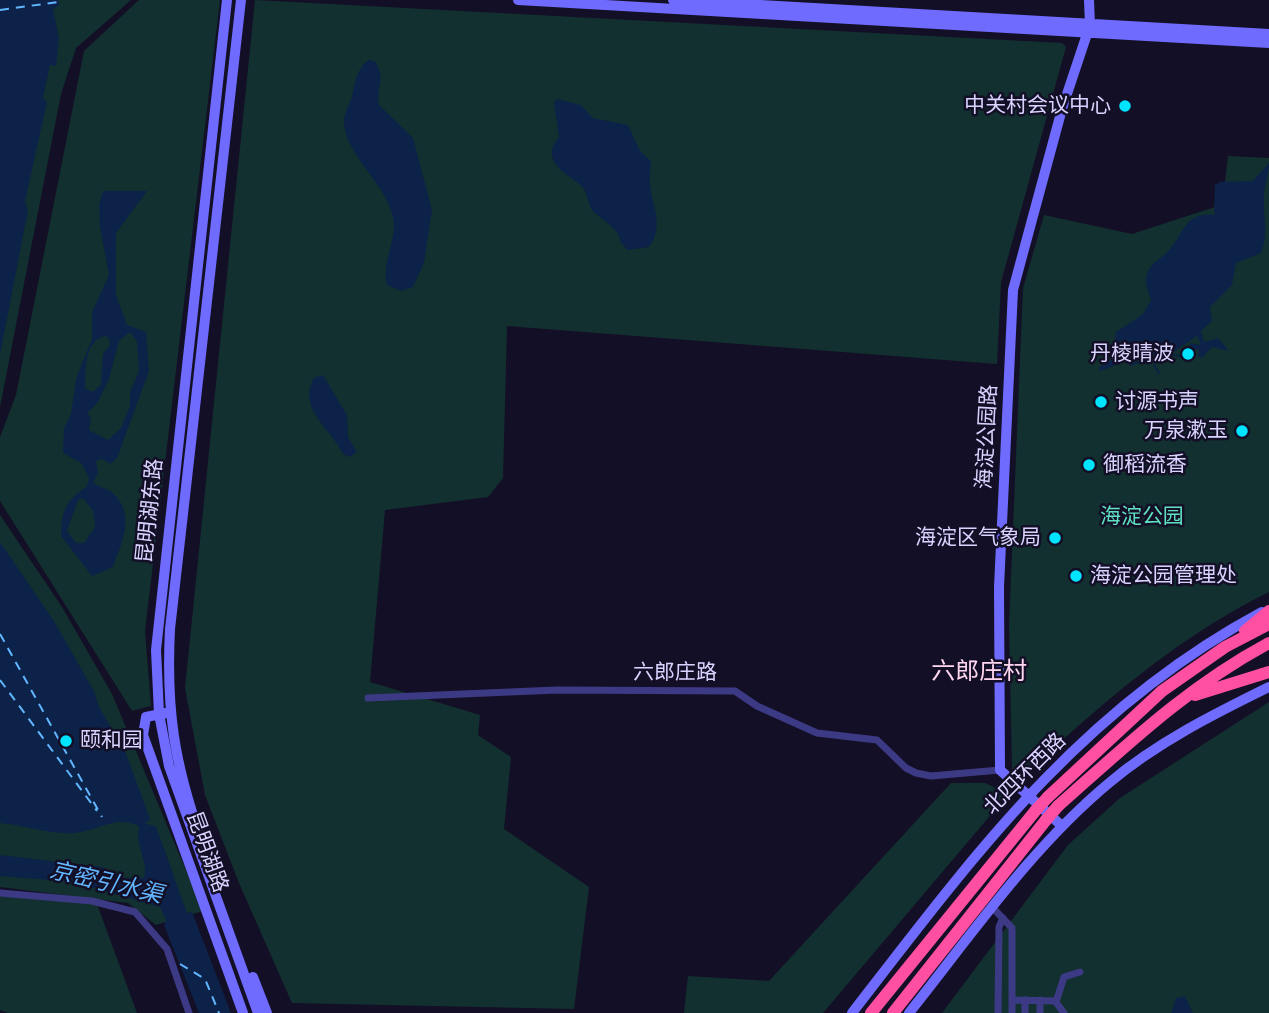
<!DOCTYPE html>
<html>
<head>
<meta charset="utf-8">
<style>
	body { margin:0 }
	canvas { display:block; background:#130f26 }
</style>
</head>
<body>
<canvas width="1269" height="1013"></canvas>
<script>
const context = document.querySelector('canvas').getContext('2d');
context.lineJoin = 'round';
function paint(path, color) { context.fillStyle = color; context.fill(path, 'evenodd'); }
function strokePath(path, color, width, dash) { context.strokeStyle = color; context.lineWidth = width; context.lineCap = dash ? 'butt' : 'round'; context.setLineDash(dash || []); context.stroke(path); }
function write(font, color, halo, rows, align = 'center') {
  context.font = font + ' Inter,"Noto Sans SC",sans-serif'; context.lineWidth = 5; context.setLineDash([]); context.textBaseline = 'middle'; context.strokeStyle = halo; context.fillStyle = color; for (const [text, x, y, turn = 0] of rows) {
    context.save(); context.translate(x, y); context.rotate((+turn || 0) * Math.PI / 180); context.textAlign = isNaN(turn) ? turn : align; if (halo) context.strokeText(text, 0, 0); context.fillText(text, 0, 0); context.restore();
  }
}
paint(new Path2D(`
	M0,0H131L76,48L61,94L0,407Z
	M139,0H220L145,631L151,706L132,711L0,501V437L16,395L84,51Z
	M255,0L1062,43L1066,47L1001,282L997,364L507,326L503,478L488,497L385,510L370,682L480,715L478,735L511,757L504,829L589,887L574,1009L292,1003L239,883L205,795L185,688Z
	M1228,156L1269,158V592C1176,638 1099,705 1024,776L1012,769L1009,624L1023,288L1044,215L1132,234L1215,207V185L1225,182Z
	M0,515L62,607L112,694L203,911L156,925L128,903L0,887Z
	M1269,702V1013H942L1068,845L1120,798Z
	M951,783H985L1004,792L1005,798L823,1013H684L688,976L769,981Z
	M0,896L97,904L137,1013H8L0,1010Z`), '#12302f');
paint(new Path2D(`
	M0,0H58L59,5L53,9L59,38L56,66L50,65L43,98L47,102L25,201L28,210L0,355Z
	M369,60L374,61C387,76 376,87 379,105L413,138L432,210L424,263L413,287L401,291L387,285C381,262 398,239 393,217C385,182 345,155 344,122C344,111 351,103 353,92C355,81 359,65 369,60Z
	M556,99L581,105L593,118L628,125L640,151L651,161C651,168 649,176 650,183C652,207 665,226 649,247L628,250L621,243C618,226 603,222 592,210C588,204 588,196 584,189C576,176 536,166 559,137L554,104Z
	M1269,163C1269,176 1264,185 1264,197C1263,219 1269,232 1261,253L1236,263L1232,285L1210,307L1212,321L1201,331L1204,342L1218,338L1229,351L1212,347L1202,358L1198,356L1199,349L1189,351L1190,343L1201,345L1197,336L1169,355V362L1147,352L1101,371L1098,368L1113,359L1116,332L1143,314L1151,300C1149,293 1145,285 1146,278C1149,262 1161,260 1170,249C1183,234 1186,211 1214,215L1215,185L1220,182L1253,181Z
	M103,191H147L116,233V295L127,325L146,332L149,371L117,458L110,464L102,459L96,461L98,473L93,483C99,487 107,488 113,493C136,515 122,542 113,567L92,576L61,536C62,507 66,502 87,486L89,478L81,463L63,453L64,428L71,414L76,379L92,339V312L109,275L100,227L99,204ZM130,332L137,342L139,371L130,392V406L121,428L108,440L89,430L91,417L87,414L98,402L109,379L119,341ZM105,336L109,338L110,345L103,354L101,385L92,392L85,388C86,370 83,342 105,336ZM83,498L93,511L95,527L84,543H76L67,531L78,500Z
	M323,375L347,415L348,437L357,452L350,457L343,454C333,431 296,408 314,378Z
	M0,542L54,621L94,691L99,707L125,751L150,819L145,824L156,826L187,913L192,912L231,1013H199L164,925L166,920L160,907L73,882L0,876V855L102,867L125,878H144C149,861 135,849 139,826C117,816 103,828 81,832C56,837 25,825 0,823Z
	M1185,996L1193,1013H1171L1176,998Z`), '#0c2248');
strokePath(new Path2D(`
	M1174,355L1180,356
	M1130,365L1147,359
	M1154,365L1159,373`), '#0c2248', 2);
strokePath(new Path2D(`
	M0,10L58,2
	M0,634L102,817
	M0,680L97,811
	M180,964L205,979L219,1013`), '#62b6ff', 2, [9, 7]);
strokePath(new Path2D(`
	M368,698L557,690L735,691L757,706L817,733L877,740L906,768L916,773L931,776L1000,770
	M0,893L92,901L135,912L167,949L189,1013
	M993,908L1012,928V1013
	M1012,1000L1055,1001L1064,1013
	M1025,1000V1013
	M1056,1002L1064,977L1080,972
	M998,1013L999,927L1003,918
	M1040,1013V1000`), '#3d3a85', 7);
strokePath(new Path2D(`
	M227,0L156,650L159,714L169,766L258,1013
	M518,0L1269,43
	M673,0L1269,34
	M166,713L146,717L143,735L243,1013
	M1062,826L1000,770L999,587L1013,290L1062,109L1090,25L1089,0
	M201,839C174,763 166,709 170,629L241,0
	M253,977L267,1013
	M852,1013C975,854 1081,709 1262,612
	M909,1013C972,934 1031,848 1109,783C1156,743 1214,714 1269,687`), '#6f6bff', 10);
strokePath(new Path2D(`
	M1245,631L1269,611
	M1195,695L1269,672
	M1048,797L1162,691L1225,647L1269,624
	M1058,806C1127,745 1187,687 1269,643
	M871,1013L1036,810
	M893,1013L1046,820`), '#ff4fa3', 12);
strokePath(new Path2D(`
	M1036,810L1048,797
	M1046,820L1058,806`), '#ff4fa3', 12);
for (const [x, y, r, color] of [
	[1125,106,7,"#00e5ff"],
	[1188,354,7,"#00e5ff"],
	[1101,402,7,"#00e5ff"],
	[1242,431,7,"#00e5ff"],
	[1089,465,7,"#00e5ff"],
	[1055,538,7,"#00e5ff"],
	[1076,576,7,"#00e5ff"],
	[66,741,7,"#00e5ff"]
]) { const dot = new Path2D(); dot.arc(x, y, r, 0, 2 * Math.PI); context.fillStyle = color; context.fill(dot); strokePath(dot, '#130f26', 2.5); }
write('21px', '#d9d4ff', '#130f26', [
	["中关村会议中心",1111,106],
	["丹棱晴波",1174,354],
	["讨源书声",1115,402,"left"],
	["万泉漱玉",1228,431],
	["御稻流香",1103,465,"left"],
	["海淀区气象局",1041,538],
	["海淀公园管理处",1090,576,"left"],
	["颐和园",80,741,"left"]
], 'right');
write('21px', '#d9d4ff', '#130f26', [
	["海淀公园路",987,437,-87],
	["昆明湖东路",150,511,-84],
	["六郎庄路",675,673],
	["北四环西路",1025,774,-45],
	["昆明湖路",207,852,70]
]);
write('21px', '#5fe0c0', '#130f26', [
	["海淀公园",1142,517]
]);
write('italic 23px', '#62b6ff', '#130f26', [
	["京密引水渠",106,883,13]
]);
write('24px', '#ffd6f0', '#130f26', [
	["六郎庄村",979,672]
]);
</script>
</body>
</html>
